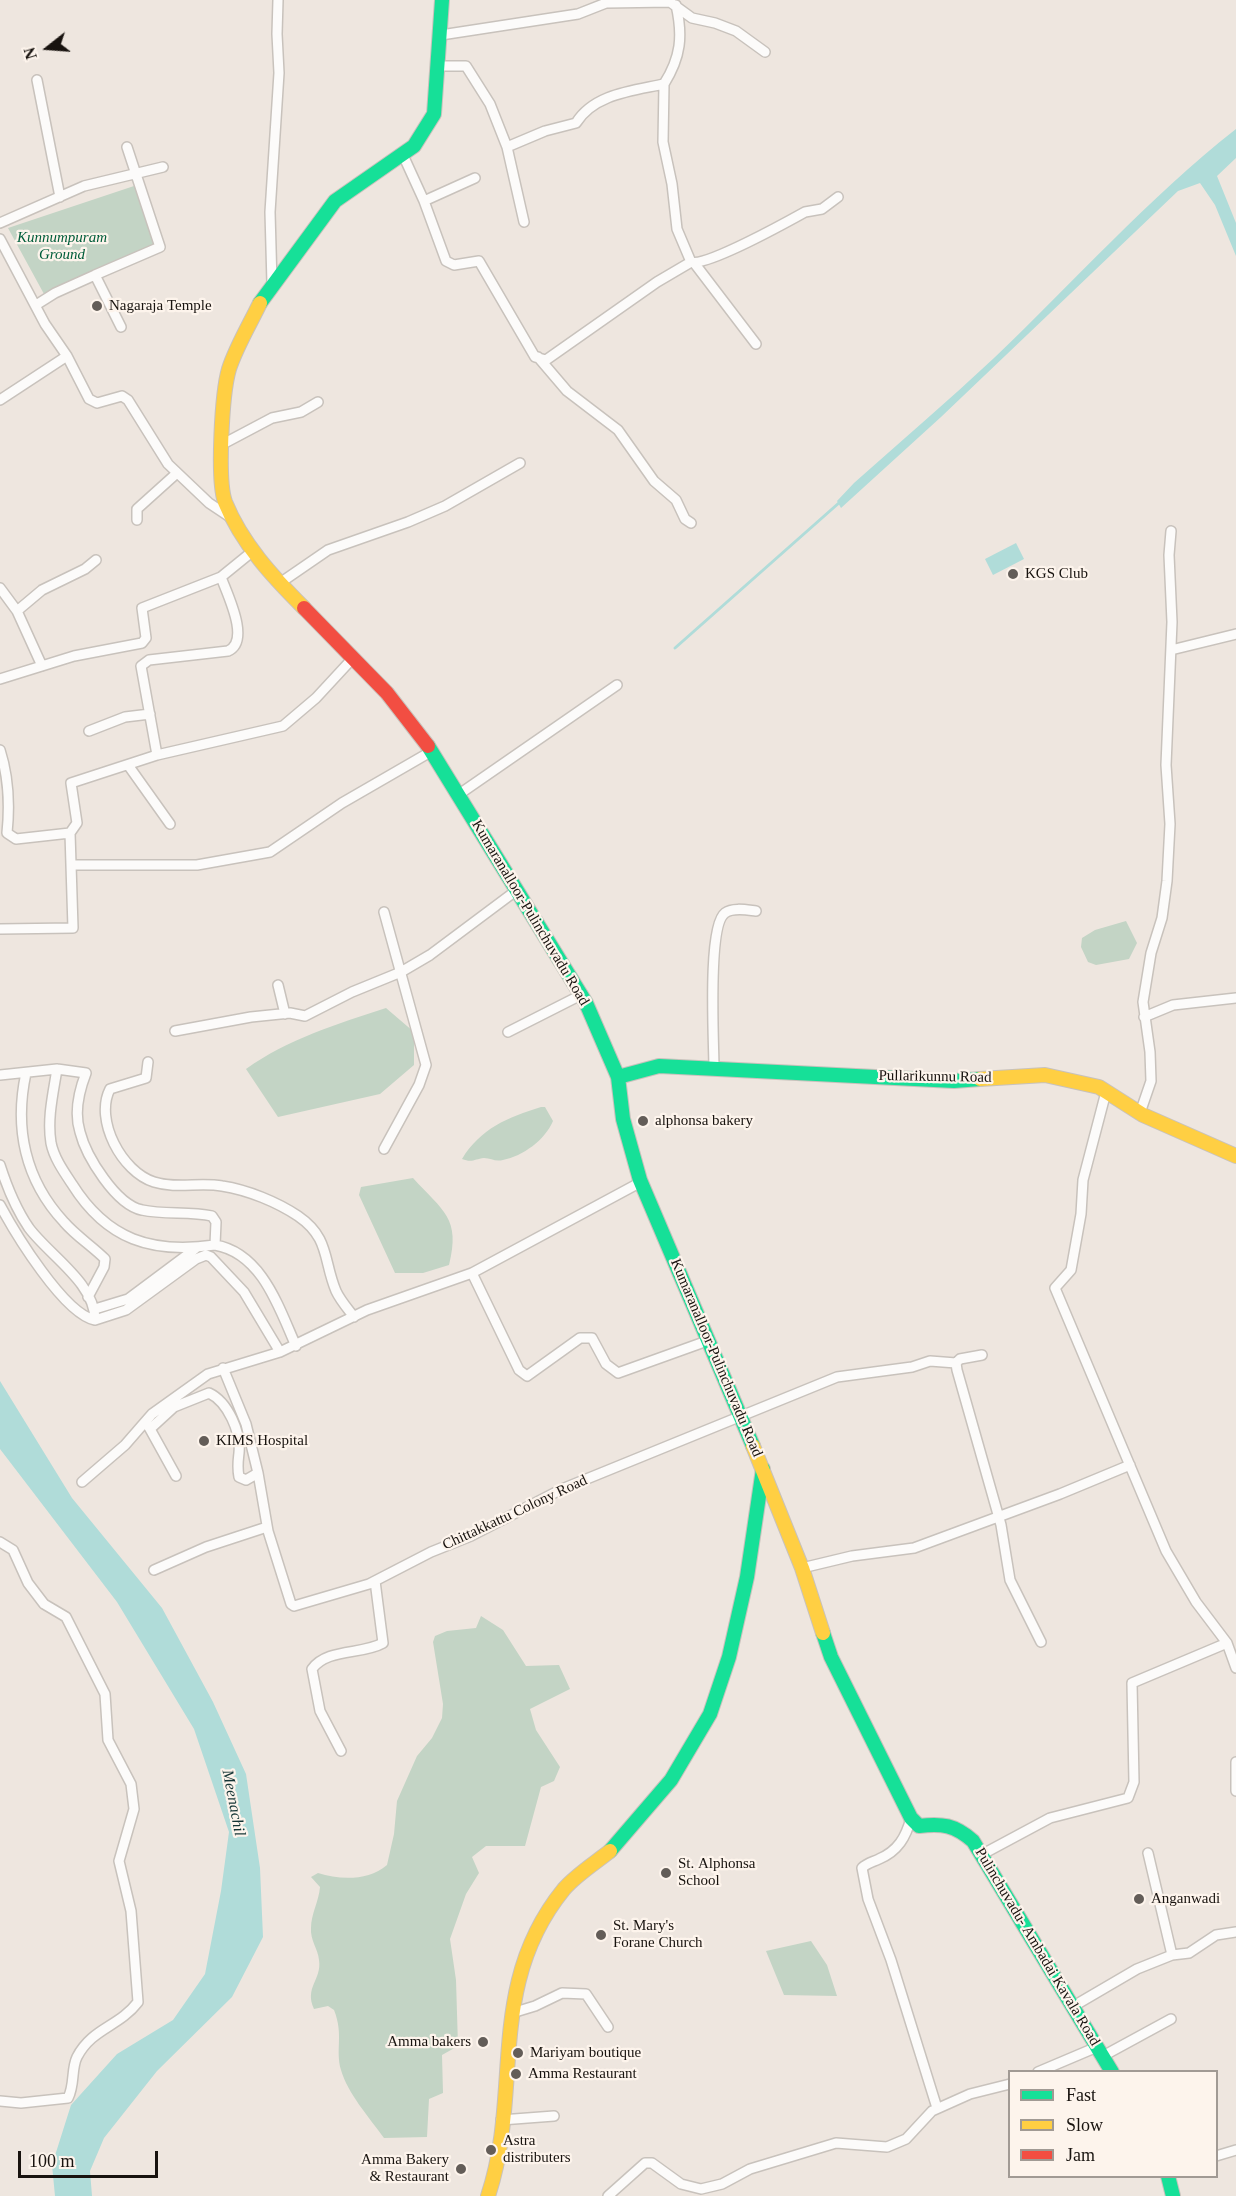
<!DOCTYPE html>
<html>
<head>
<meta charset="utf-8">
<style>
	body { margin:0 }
	#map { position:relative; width:1236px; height:2196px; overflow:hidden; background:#eee6df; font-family:Georgia,serif }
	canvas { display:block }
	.legend { position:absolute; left:1008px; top:2070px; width:210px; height:108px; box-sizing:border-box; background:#fdf4ec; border:2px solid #a19a94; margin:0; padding:8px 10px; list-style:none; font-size:18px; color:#18130f }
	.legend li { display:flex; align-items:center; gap:12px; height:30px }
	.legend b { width:30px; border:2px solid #a19a94 }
	.north { position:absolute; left:18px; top:18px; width:60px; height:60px; -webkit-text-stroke:4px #fdf4ec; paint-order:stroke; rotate:253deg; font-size:16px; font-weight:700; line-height:24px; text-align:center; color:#18130f }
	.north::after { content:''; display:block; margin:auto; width:21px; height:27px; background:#18130f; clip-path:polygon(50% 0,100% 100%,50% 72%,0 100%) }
	.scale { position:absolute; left:18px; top:2151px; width:140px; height:27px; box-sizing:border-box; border:3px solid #18130f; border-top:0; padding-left:8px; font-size:18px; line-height:21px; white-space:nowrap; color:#18130f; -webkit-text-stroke:4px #fdf4ec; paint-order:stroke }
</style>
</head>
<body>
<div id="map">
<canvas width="1236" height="2196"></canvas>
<ul class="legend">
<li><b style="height:8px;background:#16e098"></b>Fast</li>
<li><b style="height:8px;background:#ffcf43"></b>Slow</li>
<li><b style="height:8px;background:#f24e42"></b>Jam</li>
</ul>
<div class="north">N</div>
<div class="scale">100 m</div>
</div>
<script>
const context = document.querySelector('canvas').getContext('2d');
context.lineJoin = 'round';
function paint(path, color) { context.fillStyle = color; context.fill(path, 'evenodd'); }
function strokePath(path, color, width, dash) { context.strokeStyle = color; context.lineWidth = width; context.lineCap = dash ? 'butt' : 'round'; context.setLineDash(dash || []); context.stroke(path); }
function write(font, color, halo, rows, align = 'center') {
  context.font = font + ' Georgia,serif'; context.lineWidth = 4.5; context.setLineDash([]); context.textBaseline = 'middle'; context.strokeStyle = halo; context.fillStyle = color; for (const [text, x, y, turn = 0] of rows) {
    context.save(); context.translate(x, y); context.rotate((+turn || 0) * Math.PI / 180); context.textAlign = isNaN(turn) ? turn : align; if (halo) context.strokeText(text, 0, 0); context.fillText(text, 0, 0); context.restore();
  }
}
paint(new Path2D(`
	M137,185L158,245L44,294L8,228Z
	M1126,921L1137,943L1129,959L1096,965L1088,962L1081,947L1082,938L1095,930Z
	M386,1008L414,1032V1065L380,1094L278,1117L246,1069C288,1039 337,1024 386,1008Z
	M541,1107H545L553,1121C545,1140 523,1156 503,1160C495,1162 491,1158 484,1158C475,1159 472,1163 462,1159C480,1129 508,1117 541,1107Z
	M413,1178C443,1211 461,1218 449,1265L423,1273H395L359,1195L361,1187Z
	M481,1616L503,1630L526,1666L559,1665L570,1689L530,1709L536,1730L560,1767L554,1781L541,1787L525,1846H486L472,1857L479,1873L466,1894L450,1939L456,1980L458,2046L442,2055L443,2093L429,2099L427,2137L384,2138C369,2117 348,2094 341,2070C335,2049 344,2035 334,2010L328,2006L314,2009C304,1987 322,1980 319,1960C318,1949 310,1940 311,1928C311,1914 319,1901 320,1887L311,1877L318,1873C340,1880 368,1881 387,1865L394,1834L397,1801L417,1756L432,1738L442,1718L443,1704L433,1642L435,1636L447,1631L476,1628Z
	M811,1941L827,1965L837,1996L784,1995L766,1951Z`), '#c3d4c5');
paint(new Path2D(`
	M1236,129V158L1217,176L1236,223V256L1215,205L1200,183L1178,191L941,417L841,508L837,501L854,483C900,442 948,401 994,358C1074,282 1148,198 1236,129Z
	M1016,543L1024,559L993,575L985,559Z
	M0,1381L72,1498L162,1608L213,1702L246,1774L260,1868L263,1937L232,1997L157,2071L104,2138L90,2171L92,2196H55L52,2165L71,2105L117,2054L173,2020L205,1974L221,1891L229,1832L194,1729L117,1602L0,1449Z`), '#b0dcd9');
strokePath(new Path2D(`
	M675,648L840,502`), '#b0dcd9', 3);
const street = new Path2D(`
	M441,35L578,14L606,3L670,2L692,18L715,23L736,31L765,52
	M438,66H466L490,104L507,147L545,131L576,123C594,94 632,91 664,84C681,57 683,36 676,5
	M37,80L60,197
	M664,84L663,142L672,184L677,229L691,262
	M507,147L524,222
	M403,155L424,201L446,261L454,265L479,261L535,357L546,360L657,282L691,262C706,267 787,222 805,212L822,209L838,197
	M424,201L475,178
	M0,223L84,186L163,167
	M0,239L45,324L67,356L89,399L97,403L122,396L128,400L168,464L209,503L233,519
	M695,264L756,344
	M95,275L160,247L127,147
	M272,284L270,212L279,73L277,34L278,0
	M36,305L55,293L95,275L121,327
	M538,357L567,391L618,430L654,481L676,500L685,519L691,523
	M0,400L67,356
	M221,445L272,418L301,412L318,402
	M137,520V509L177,473
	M280,583L328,550L408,522L445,506L520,463
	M0,588L17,611L42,590L85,569L96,560
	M17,611L42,666
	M1171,650L1236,634
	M0,679L74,656L142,643L146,638L142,608L221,577L253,551
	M89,731L125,717L150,714
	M0,750C9,778 10,804 7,833L16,839L70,833
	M157,755L141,666L149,660L228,651C251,641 227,594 221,577
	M128,765L170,824
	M458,795L617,685
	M71,865H197L270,852L342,803L432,751
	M384,912L426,1065L419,1085L384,1149
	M0,929L73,928L70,833L77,823L71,783L157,755L283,726L316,698L353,658
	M278,985L285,1014
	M1144,1017L1173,1005L1236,998
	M175,1031L251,1017L290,1013L305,1016L352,992L401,972L430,955L517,890
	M508,1032L581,995
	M148,1062L146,1078L110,1089C94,1120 122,1172 154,1182C176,1189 200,1182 222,1186C248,1190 277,1202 298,1216C330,1238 323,1260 336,1291C340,1300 348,1309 354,1317
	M714,1069C714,1043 707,926 725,913C733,907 747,910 756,911
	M26,1073C14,1128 25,1180 64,1222C76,1236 92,1246 105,1259L104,1267L88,1297
	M0,1075L57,1069L86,1073C79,1091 74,1113 80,1132C86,1156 116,1205 142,1210C165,1215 189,1211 212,1216L216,1222L215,1245C152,1254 107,1240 72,1184C64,1172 54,1158 51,1143C47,1119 53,1094 57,1069
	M1106,1092L1083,1180L1081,1214L1071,1270L1055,1288L1166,1551L1196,1602L1227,1643L1236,1668
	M1140,1113L1151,1081L1150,1052L1143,1002L1151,953L1162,918L1167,881L1170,824L1166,765L1172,622L1169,555L1171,531
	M0,1165C7,1187 16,1209 29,1228C50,1256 95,1283 95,1320L126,1310L196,1259L206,1255L211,1257L244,1292L280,1352
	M0,1205C15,1233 64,1314 95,1320
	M215,1245C262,1253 279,1308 296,1346
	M472,1273L519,1370L527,1376L580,1338H592L606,1364L618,1373L707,1341
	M95,1309L128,1299L195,1249
	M982,1355L960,1359L956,1363L957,1370L1001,1525L1010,1580L1041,1642
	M150,1429L145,1422L152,1414L208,1374L280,1352L367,1310L472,1273L641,1182
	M258,1473L268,1531L291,1604L294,1606L369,1584L431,1552L471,1536L562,1489L837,1377L912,1367L930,1361L956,1363
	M176,1476L150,1429L174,1407L209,1393C228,1402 241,1432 239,1453C238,1462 237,1467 239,1477L246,1480L258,1473L246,1424L223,1368
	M82,1482L125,1445L145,1422
	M0,1542L13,1550L28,1583L44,1604L66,1617L105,1694L108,1740L131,1784L134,1809L119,1861L131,1911L138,2002C119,2027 92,2028 77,2057C71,2069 75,2085 68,2098L21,2103L0,2101
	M802,1568L852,1556L914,1548L1060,1494L1130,1465
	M154,1570L206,1547L267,1527
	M341,1751L320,1711L312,1669C327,1648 362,1655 383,1643L375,1581
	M1236,1762V1791
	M911,1818C906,1837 898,1851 879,1859C873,1862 867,1863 862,1868L868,1899L891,1960L937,2108
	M1148,1853L1172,1955
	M981,1855L1050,1818L1128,1798L1134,1782L1132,1683L1227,1643
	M1072,2007L1137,1969L1172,1955L1189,1953L1216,1935L1236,1932
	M512,2013L535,2006L562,1993L586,1994L608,2027
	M1103,2056L1171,2019
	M1038,2072L1097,2047
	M501,2120L554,2116
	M1216,2156L1236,2150
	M608,2196L645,2163H652L681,2184L701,2189L722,2184L750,2169L836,2143L887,2147L906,2139L932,2111L970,2094L1010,2084`);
const fast = new Path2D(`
	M260,303L335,201L414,146L434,114L442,0
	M428,746L586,1003L618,1077L623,1119L640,1180L753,1446
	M618,1077L659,1066L954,1081L980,1079
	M823,1633L831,1657L911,1818L919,1826C942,1823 955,1825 973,1841L1112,2072
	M610,1851L671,1780L710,1714L729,1657L747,1577L763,1469
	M1168,2176L1173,2196`);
const slow = new Path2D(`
	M260,303C250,324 236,347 229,369C222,393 217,479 225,502C242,544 273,577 304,608
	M980,1079L1045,1075L1099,1087L1143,1115L1236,1156
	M753,1446L802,1568L823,1633
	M488,2196C523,2091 485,1986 564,1889C576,1875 595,1863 610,1851`);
const jam = new Path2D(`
	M304,608L387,693L428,746`);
strokePath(street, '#c8c2bc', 12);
strokePath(fast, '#c8c2bc', 16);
strokePath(slow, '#c8c2bc', 16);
strokePath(jam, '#c8c2bc', 16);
strokePath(street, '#fcfbfa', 9);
strokePath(fast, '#16e098', 14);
strokePath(slow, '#ffcf43', 14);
strokePath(jam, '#f24e42', 14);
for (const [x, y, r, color] of [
	[97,306,6,"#635d58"],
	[1013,574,6,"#635d58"],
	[643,1121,6,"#635d58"],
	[204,1441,6,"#635d58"],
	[666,1873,6,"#635d58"],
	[1139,1899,6,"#635d58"],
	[601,1935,6,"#635d58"],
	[483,2042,6,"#635d58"],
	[518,2053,6,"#635d58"],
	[516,2074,6,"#635d58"],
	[491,2150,6,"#635d58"],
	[461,2169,6,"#635d58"]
]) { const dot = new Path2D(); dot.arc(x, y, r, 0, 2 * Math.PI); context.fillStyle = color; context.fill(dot); strokePath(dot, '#fdf4ec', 2); }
write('italic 15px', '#005d3a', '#fdf4ec', [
	["Kunnumpuram",62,238],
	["Ground",62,255]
]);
write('15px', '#18130f', '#fdf4ec', [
	["Nagaraja Temple",109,306],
	["KGS Club",1025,574],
	["alphonsa bakery",655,1121],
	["KIMS Hospital",216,1441],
	["St. Alphonsa",678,1864],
	["School",678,1881],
	["Anganwadi",1151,1899],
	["St. Mary's",613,1926],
	["Forane Church",613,1943],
	["Amma bakers",471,2042,"right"],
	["Mariyam boutique",530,2053],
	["Amma Restaurant",528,2074],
	["Astra",503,2141],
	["distributers",503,2158],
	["Amma Bakery",449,2160,"right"],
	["& Restaurant",449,2177,"right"]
], 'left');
write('15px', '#18130f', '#fdf4ec', [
	["Kumaranalloor-Pulinchuvadu Road",530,913,59],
	["Pullarikunnu Road",935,1077,1],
	["Kumaranalloor-Pulinchuvadu Road",716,1358,67],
	["Chittakkattu Colony Road",515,1513,-25],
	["Pulinchuvadu- Ambadai Kavala Road",1037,1947,59]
]);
write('italic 16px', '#133434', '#fdf4ec', [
	["Meenachil",233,1803,79]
]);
</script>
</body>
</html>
